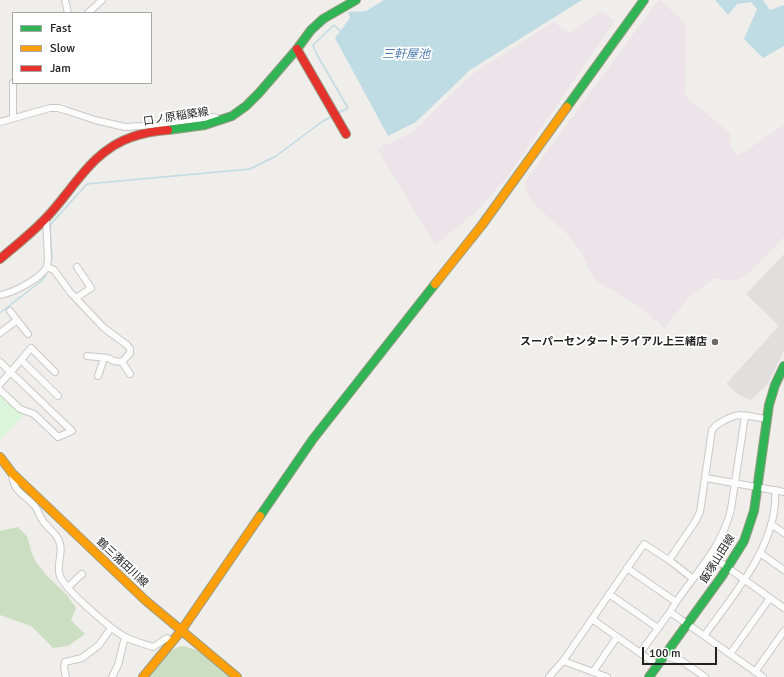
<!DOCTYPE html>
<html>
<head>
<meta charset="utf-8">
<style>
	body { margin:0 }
	#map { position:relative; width:784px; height:677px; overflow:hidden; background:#f0eeeb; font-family:Signika,sans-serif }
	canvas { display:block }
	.legend { position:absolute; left:12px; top:12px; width:140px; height:72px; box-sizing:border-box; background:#fff; border:1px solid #a7a7a7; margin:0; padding:5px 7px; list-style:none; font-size:12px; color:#222 }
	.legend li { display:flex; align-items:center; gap:8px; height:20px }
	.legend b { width:20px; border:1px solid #a7a7a7 }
	.scale { position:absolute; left:642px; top:647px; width:75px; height:18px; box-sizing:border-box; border:2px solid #222; border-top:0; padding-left:5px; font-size:12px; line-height:14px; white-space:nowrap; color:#222; -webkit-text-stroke:3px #fff; paint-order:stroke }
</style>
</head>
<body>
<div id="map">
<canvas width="784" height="677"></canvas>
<ul class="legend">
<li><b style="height:5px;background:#30b455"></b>Fast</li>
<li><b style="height:5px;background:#ff9f0a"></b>Slow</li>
<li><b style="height:5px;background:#e5322d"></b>Jam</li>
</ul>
<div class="scale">100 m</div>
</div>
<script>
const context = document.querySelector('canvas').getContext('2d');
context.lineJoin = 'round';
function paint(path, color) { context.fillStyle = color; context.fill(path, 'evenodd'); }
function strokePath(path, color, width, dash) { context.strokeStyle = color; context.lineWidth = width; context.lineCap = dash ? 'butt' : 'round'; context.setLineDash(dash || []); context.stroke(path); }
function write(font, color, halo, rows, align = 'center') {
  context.font = font + ' Signika,"Noto Sans JP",sans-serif'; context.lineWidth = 3.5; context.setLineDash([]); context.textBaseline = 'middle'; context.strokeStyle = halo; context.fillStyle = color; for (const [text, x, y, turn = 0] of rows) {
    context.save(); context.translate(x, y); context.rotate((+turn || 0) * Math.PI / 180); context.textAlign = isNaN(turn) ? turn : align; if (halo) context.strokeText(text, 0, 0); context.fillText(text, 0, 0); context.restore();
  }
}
paint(new Path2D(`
	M658,0H660L686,24L685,96L730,133L731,147L738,156L784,125V237L747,275L736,280H726L715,278L690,296L664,328L643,309L595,280L590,272L582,253L566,233L532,202L524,186L526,180Z
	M602,11L615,21L509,175L476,212L435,245L377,149L411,133L474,73L553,22L570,33Z`), '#ede4e9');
paint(new Path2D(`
	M18,527L27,536L32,554L36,562L46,575L67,595L76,608L71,620L85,634L68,646L53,648L31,626L0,615V531Z
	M184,646L201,652L231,677H148C158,664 167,648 184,646Z`), '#cbdec1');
paint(new Path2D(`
	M0,394L18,412L24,414L0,440Z`), '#daf5da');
paint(new Path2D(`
	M784,254V350L768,384L751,400L739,395L726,384L779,326L746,294Z`), '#e0dfde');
paint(new Path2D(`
	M384,0H582L470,70L416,122L388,136L335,38L350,18L348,12L366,11Z
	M715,0H763L770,10L784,5V46L763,58L744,39L757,9L751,2L737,4L728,15Z`), '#bfdbe3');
strokePath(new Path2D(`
	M338,113L348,108L316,53L313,45L334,25L340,31
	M50,265L52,257L50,228L51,224L87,184L250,169L276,156L323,121L333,116
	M0,313L40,282L45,277L48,270`), '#bfdbe3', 1.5);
const street = new Path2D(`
	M65,0L68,13
	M88,13L102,0
	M13,118V83
	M0,122L50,108H58L65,110L95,120L125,127L142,126L214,117L222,120
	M46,218L48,258L47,267L54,270L70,292L104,328L127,345L130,349V353L122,362L114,361L108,358L87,356
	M0,295C13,293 40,279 47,267
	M76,298L91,288L77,267
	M10,311L17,320
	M0,333L17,320L28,334
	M21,360L31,348L55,372
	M0,362L72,431L58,437L34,414L20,409L0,390
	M122,362L130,374
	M98,376L104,358
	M0,384L21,360L58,396
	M12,473C13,492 23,493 34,505C38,509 39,516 43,521C47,527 53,531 57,537C66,550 55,565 60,576C65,590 111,629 125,637C133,641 144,644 153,647L167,638L172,641
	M706,478L778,491
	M771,524L784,533
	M760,553L784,570
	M710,555L784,608
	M669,560L692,578
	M627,568L676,602L670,612L763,677
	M68,587L82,574
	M609,594L658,628
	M676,602C696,573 723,545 731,509L745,416
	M592,619L657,665
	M704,636C733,595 779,544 775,490L784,492
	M640,653L670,612
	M730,654L770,598
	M664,656L682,661L705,677
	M563,661L607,677
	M593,672L617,637
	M755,672L784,631
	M66,677L64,667L65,662L82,658L99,645L111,628
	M112,677L118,665L125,637
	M549,677L563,661L644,544L669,560L695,522L700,512L712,430C717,423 731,416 740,415C748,415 758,418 767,419`);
const fast = new Path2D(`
	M567,107L644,0
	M168,130L205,125L232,116L246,106L259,93L297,49L311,30L323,19L356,0
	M260,516L313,439L435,284
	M649,677L722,576L744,541L754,511L769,405L775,385L784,366`);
const slow = new Path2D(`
	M435,284L482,225L567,107
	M0,457L12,473L145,600L237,677
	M143,677L181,631L260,516`);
const jam = new Path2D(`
	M297,49L346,134
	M0,259C15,246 32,233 46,218C73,190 92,150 132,137C143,133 156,131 168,130`);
strokePath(street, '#c9c8c7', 8);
strokePath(fast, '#999a82', 10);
strokePath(slow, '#999a82', 10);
strokePath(jam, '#999a82', 10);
strokePath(street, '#fdfcfc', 6);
strokePath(fast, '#30b455', 8);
strokePath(slow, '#ff9f0a', 8);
strokePath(jam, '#e5322d', 8);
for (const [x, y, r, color] of [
	[715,342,4,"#6a6968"]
]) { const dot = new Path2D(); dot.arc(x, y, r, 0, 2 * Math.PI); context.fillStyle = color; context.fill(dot); strokePath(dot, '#fff', 1.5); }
write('11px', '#222', '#fff', [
	["口ノ原稲築線",176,117,-9],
	["飯塚山田線",718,559,-58],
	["鶴三潴田川線",122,563,43]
]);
write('bold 11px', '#222', '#fff', [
	["スーパーセンタートライアル上三緒店",707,342]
], 'right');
write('italic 12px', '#4a7aab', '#fff', [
	["三軒屋池",406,55]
]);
</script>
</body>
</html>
